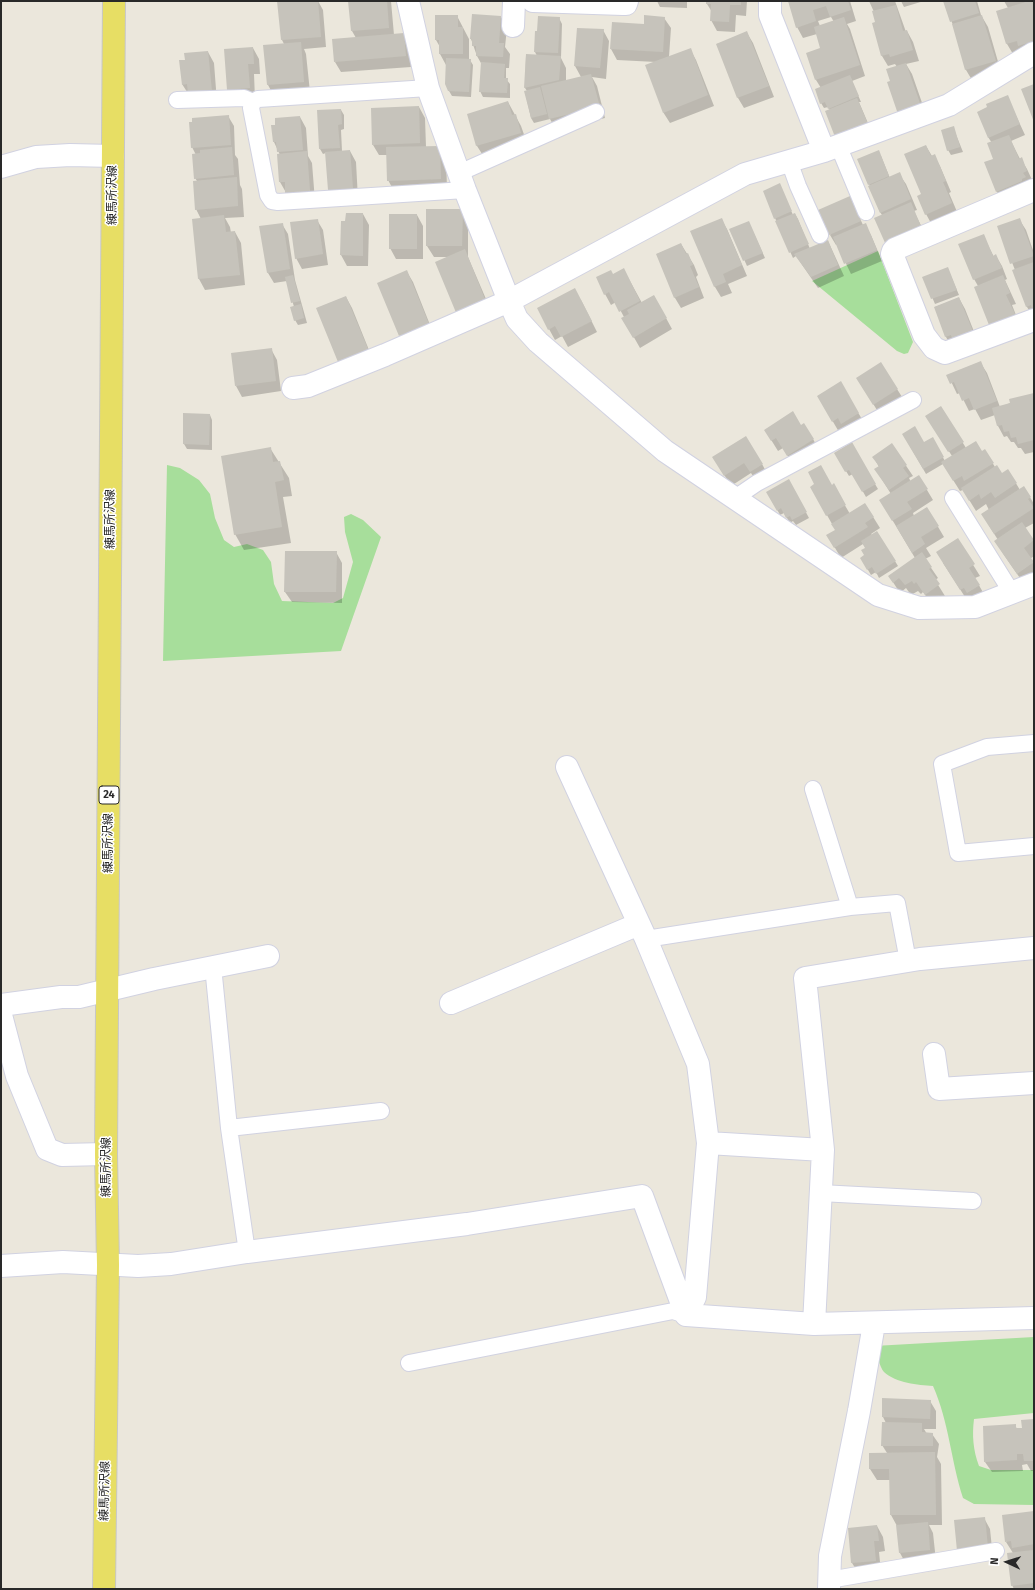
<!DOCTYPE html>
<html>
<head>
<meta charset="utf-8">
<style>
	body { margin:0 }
	#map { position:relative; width:1035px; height:1590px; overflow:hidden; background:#ebe7dc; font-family:"Fira Sans",sans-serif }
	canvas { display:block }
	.frame { position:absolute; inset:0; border:2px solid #292929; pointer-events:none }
	.north { position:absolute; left:987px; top:1542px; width:40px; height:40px; -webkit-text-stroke:3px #fff; paint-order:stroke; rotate:274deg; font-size:11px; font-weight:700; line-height:16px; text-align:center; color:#292929 }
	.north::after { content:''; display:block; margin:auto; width:14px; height:18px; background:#292929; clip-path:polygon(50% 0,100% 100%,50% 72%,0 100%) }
</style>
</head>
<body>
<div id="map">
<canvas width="1035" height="1590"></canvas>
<div class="frame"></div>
<div class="north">N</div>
</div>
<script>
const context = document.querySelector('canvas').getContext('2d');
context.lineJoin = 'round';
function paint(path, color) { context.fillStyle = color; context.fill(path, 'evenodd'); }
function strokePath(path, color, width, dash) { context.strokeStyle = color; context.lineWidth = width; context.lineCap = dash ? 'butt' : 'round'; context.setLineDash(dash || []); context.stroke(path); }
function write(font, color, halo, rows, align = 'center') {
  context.font = font + ' "Fira Sans","Noto Sans JP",sans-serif'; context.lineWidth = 3; context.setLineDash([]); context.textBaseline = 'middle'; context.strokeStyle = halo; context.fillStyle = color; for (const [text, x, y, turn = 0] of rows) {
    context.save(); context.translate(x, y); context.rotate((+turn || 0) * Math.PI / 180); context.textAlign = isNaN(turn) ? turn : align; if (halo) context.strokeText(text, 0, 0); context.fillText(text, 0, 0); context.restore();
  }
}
paint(new Path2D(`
	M878,251L913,342L908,353L904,354L897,351L812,281Z
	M167,465L180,468L199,480L210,494L215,518L224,540L234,547L247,544L263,550L271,562L274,584L282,601L333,603L343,598L353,562L345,532L344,517L351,514L363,520L381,537L341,651L163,661Z
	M1034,1337V1413L974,1419C972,1435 973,1450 979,1466L991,1470H1034V1505L974,1504L963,1498C951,1461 949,1422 933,1386C918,1385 896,1383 884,1372C880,1368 876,1352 874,1346Z`), '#a7de9b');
paint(new Path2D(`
	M278,1H318L323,10L326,47L304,49L306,54L310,92L274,96L268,85L264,46L284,44L282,40Z
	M349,1H391L394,35L403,34L410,45L411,67L341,72L335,62L356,38L352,31Z
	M657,1H687V8L660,7Z
	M707,1H747L746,16L736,15L735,32L717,31L711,20L712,12L707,4Z
	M789,1H850L856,21L847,24L850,29L865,76L852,81L861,102H859L873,135L830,110L828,107L824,108L821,103V88L816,80L822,49L817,34L803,38L797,27ZM831,17L834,22L820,26L818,21Z
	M869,1H895L906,32L907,31L913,42L919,61L906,64L912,74L928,120L891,82L897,67L895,64L888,66L882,56L874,12Z
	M901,1H924L904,7Z
	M944,1H977L981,15L988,27L1001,72L972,80L966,70L954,28Z
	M1004,1H1034V53L1013,54L1007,44L997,12L1008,8Z
	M436,16H457L469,39V60H470L473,65L471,97L452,96L449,91L446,65L440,54V47L436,40Z
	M501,17L507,28L505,47L510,54L509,68H506V79L510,84V98L483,97L480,91L482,65L477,56L471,39Z
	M559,18L562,24L561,58L566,68V81L581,77L575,66L603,30L609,41L606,79L592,77L597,86L605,118L556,130L550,119L534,123L531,118L525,92L527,91L525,88L526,55L537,56L535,52Z
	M664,18L671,28L669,57L690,49L696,60L714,106L670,123L663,112L656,62L617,60L611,49L645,25Z
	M747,33L753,43L774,97L744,108L738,98L717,44Z
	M253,48L259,59L260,74H254L255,99L234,100L228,90Z
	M208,52L214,63L217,102L189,95L182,84L186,61Z
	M1007,96L1025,135L1011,141L1020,159H1021L1027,169L1033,182L1003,202L997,192L992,143L988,137Z
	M508,102L521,126L527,143L484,157L477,146L468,115Z
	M419,107L425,118L426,147H439L446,157L447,189L394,191L388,180L387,155H379L373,145Z
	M341,110L344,115V129L341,130L342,151H350L356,162L358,199L335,201L329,190L326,153L323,154L320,149Z
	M228,116L234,126L235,155L238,159L240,185L242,189L244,217L225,218L230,227L231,233L235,232L241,243L245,285L205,290L199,279L193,220L201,219L196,209L197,181L195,178L196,155L192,147Z
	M300,117L306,128L308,156L312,163L315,201L292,203L280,182L278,155H280L274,142Z
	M953,127L963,152L951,155L948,150Z
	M926,146L932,156L934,155L940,166L951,192L949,193L958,214L932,225L926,214L922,195Z
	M881,156L890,178L899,174L906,184L917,210L914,211L928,240L882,215L880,212L869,184Z
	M782,190L793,215L795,214L798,219L810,249L828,241L844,276L818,288L796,256L793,258L775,218Z
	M850,197L863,225L865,224L871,235L882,261L851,274L837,245H836L830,235Z
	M427,210H462L468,221V257L492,313L449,257H434L427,246Z
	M363,214L369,225L368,266H347L341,255L346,222Z
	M417,215L423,226V259H396L390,248Z
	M721,219L727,229L747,276L728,284L732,293L721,297L715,287L692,232Z
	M1019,219L1026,230L1034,253L1033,317L1027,307L1014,270H1015L998,227Z
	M317,220L323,230L328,265L302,269L296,258Z
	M282,224L288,234L295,280L307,323L298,325L295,320L294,307L287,281L274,283L268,273Z
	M751,227L765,258L747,266L731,230Z
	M983,235L994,257L996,256L1002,266L1007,279L1005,280L1016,304L1012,305L1020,325L996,335L990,324L978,286L974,279Z
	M681,244L694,265L698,275L696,277L704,298L681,308L675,298L657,254Z
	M948,269L959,295L935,304L924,278Z
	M624,270L642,303L654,296L672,329L640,348L623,318L624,317L616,302L611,305L605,294L613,275Z
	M407,272L413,282L434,335L406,346L400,335Z
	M346,297L352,308L373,360L345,372L339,361Z
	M959,298L965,309L979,344L952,348L946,337L935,307Z
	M581,300L597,332L568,347L562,336L555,340L549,329Z
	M271,349L277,360L281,391L242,397L236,386Z
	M980,362L987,373L1000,407L1034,394V452L1025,454L1021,448H1018L1014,442H1011L1007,436L1004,437L998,426L995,415L981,420L975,409L969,411L960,393L957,394L948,375Z
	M881,364L904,400L880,415L864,389Z
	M840,383L865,424L839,432L818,396Z
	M941,407L966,448L982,452L985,451L995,467L1002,474L1008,470L1020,490L1024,487L1034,504V523L1025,528L1034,542V556L1030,559L1034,565V577L1024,584L1002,552L998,540L988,524L989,510L986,504L976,511L963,490L960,491L943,464L926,474L903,434L924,443L932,439L945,461L952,456L930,422Z
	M210,415L212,420V450L187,449L184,444Z
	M765,430L813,439L819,450L794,466L783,448L778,451Z
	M851,444L878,489L866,497L853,474L849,476L835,453Z
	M892,445L913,476L909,478L911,482L927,490L933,500L913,513L914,516L927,508L944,537L926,548L931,556L925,559L938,578L935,580L945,596L932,605L923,592L921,594L918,591L911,595L906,588L900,593L889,576L915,558L881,501L891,494L876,470L879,467L874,458Z
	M270,448L289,478L292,496L283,497L291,543L244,550L235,534Z
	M714,458L762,464L768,475L757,482L751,473L731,486Z
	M789,481L809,518L796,525L793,521L790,523L784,513L780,515L768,492Z
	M833,485L850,514L865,504L880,528L871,534L872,535L877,532L898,566L879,578L876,572L871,575L861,558L865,556L866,548L863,544L841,558L828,536L836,531L811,487Z
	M957,539L980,576L975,578L985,596L967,600L943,563Z
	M336,552L342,563V603L292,602L285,592Z
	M930,1401L936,1411V1429H924L927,1434H932L939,1444L937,1457L941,1464L942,1525H929L933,1533L936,1561L906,1564L900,1553L897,1526L891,1515L890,1480H877L870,1469L887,1453L882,1445L886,1423L883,1417Z
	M1034,1420V1471H1031L1027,1464L1022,1465L1023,1471L992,1472L985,1462L1015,1425L1017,1429H1023Z
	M1034,1512V1589H1014L1012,1585L1013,1553L1006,1542Z
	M984,1518L990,1529L993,1558L964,1561Z
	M877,1526L883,1537L885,1551L879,1552L881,1572L859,1574L852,1563L849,1529Z`), '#0003');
paint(new Path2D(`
	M277,1H318L321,37L281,40Z
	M348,1H387L389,28L351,31Z
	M706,1H741V5H730L729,22L710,21L711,4H706Z
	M788,1H848L851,10L830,17L826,6L813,10L816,21L796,28Z
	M943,1H975L979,13L950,22Z
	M1029,1H1034V41L1018,46L1017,41L1006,44L996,11Z
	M896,5L903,31L907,30L913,50L890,57L889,54L881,56L872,23L875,22L872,11Z
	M472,14L501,16L499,43H504L503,57L476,56V46H472V39H470Z
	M435,15H458V27H463V54H439V40H435Z
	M644,15L665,17L663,52L610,49L612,22L644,24Z
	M982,15L996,61L965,70L952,24Z
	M538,16L560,17L558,53L534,52L535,31H537Z
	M844,17L860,65L815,80L806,53L820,48L814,27Z
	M577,28L604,29L600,68L574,66Z
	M747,31L769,86L737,98L716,44Z
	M404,33L406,56L334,62L332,39Z
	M301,42L304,82L267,85L263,45Z
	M253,47L254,64H248L250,88L227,90L224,49Z
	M691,48L708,95L663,113L645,65Z
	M208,51L212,92L188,93L187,84L182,85L179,60H185L184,53Z
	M526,54L561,56L559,80L524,88Z
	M446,58L471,59L469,92L448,91L445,84Z
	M481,62L505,64L504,78H508L507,93L479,92Z
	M906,63L922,109L899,117L887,82L890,81L886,69Z
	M591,74L600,107L549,119L541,86Z
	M850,75L859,96L828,109L825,102L820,104L815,89Z
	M1034,84V122L1021,89Z
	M540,87L547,114L531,118L524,91Z
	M1008,95L1020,124L988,138L977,112L987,107L986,104Z
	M857,98L868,124L835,137L825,111Z
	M508,101L512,115L516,114L521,133L476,146L467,114Z
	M419,106L420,143L372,145L371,108Z
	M341,109L342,124L338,125L340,148L319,149L317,110Z
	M229,115L231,145L191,148L189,122H192V118Z
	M300,116L303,150L277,152L276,142H273L271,125H275V118Z
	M954,126L960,147L947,151L941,130Z
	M1009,135L1019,159L1022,157L1027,171L1023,173L1026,177L1022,179V181L996,192L984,162L993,159L987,143Z
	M926,145L931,156L935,154L946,181L943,182L952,203L925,215L917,196L921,194L904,154Z
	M440,146L441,179L387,181L386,147Z
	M232,147L234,175L194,179L192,154L200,153V150Z
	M350,150L353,188L328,190L325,152Z
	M879,150L889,176L868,185L857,159Z
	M307,151L310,191L285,193V182H279L277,154Z
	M900,172L911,199L880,213L868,186Z
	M237,177L238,206L195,210L193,181Z
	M780,183L792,211L774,219L763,191Z
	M850,196L861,221L829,235L818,210Z
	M911,202L922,229L886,245L874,218Z
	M426,209H463L462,246H426Z
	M346,213H363V256L340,255L341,221H345Z
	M795,213L809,244L789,253L775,221Z
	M389,214H417V249H389Z
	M224,215L226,232L235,231L240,275L198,279L192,219Z
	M722,218L742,265L723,274L726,282L714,287L690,231Z
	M1020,218L1034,256L1010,264L997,226Z
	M318,219L323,254L295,259L290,222Z
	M749,221L763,253L743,261L729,229Z
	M283,223L290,269L267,273L259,226Z
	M866,223L877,250L844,264L833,237Z
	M984,234L993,256L996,254L1002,268L973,280L958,244Z
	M828,240L838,265L811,277L794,254Z
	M681,243L686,254L688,253L693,265L690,266L699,287L674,298L656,254Z
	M465,249L486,302L457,315L435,262Z
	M1034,262V308L1032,309L1031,305L1026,307L1012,270Z
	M948,267L957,290L931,299L922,277Z
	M624,268L640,301L619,312L609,292L604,295L596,277L611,270L613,274Z
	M407,270L429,324L399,336L377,283Z
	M293,275L300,301L291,303L285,277Z
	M1003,275L1010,293L1006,295L1015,314L989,325L974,287Z
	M575,288L592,321L561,337L555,326L548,330L537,308Z
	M654,295L667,318L633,338L621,318L629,314L627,310Z
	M346,296L368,349L338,362L316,308Z
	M959,297L974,334L953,341L951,335L945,337L934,307Z
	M301,304L304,318L294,321L290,307Z
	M272,348L276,381L235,386L231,353Z
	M981,361L997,401L974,410L969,398L962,401L954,382L950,384L946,375Z
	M881,362L898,389L873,405L856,378Z
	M841,381L859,413L841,424L838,418L832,422L817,396Z
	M1034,393V440L1018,444L1016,437L1011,438L1009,431L1004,432L1002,425L997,426L992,408L1010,403L1009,399Z
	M941,406L964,442L948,452L925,416Z
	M793,411L801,425L804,423L814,439L787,456L776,438L771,441L764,430Z
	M183,413L210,414L209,445L183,444Z
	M915,426L924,442L933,437L944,457L923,469L902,434Z
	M746,436L763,464L750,472L744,463L724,476L712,457Z
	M976,441L982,451L985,449L994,463L964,481L962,476L953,481L941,462Z
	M852,442L876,484L862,492L849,470L845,472L834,453Z
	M892,443L907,465L903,468L909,476L889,490L874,469L879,466L872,457Z
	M271,447L273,462L280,461L284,480L275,482L282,527L234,535L221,456Z
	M821,465L832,485L834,483L846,505L826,516L810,487L814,484L808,472Z
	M997,465L1002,473L1008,469L1017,483L995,498L991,492L981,499L979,494L969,501L961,488Z
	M919,475L928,489L907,502L912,509L892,521L879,500Z
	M789,479L807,512L792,520L790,516L786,518L781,508L777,511L766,492Z
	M1024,486L1031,497L1028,499L1034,508L994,534L981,514Z
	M865,503L874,517L865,523L868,527L834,548L826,535L835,530L831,524Z
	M927,507L939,526L921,537L925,544L912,553L896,526Z
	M1022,522L1034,540L1024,548L1034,562L1017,574L994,541Z
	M877,531L896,561L876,574L872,567L867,570L860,558L864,555L861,550L865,548L861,541Z
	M958,538L975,564L969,568L980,585L967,593L964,588L960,590L936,552Z
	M285,551H337L336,592H284Z
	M922,552L932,567L929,569L940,584L925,595L916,582L914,584L912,581L905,585L899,578L893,583L888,576Z
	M882,1398L931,1400L930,1419L882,1417Z
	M1034,1419V1461H1024L1023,1454H1017V1460L984,1462L983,1426L1016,1424V1428H1022L1021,1420Z
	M882,1422L922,1423V1432L933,1433V1446H881Z
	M935,1452L936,1515H890L889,1469H869V1453Z
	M1034,1511V1544L1012,1548L1011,1541L1005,1542L1002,1515Z
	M985,1517L988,1548L957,1551L954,1520Z
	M928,1522L930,1550L899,1553L896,1525Z
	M877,1525L879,1541H874L876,1561L851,1563L848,1528Z
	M1034,1550V1583L1011,1586L1007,1553Z`), '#c6c3bb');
const service = new Path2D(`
	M428,88L258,99L253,102L251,108L268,195L272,201L278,202L465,190
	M177,100L244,98L253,102
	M838,145L866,212
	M789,161L798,186L820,235
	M459,173L596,112
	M735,498L757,483L913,400
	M953,498L1012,593
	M1034,743L987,747L942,764L958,853L1034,846
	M850,907L897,903L908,961
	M646,939L850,907L813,789
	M213,966L229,1128L247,1252
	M229,1128L381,1111
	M820,1193L973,1201
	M409,1363L673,1311L686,1315
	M829,1580L996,1551`);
const minor = new Path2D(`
	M408,1L428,88L465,190L509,301L517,319L538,342L665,451L878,595L919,608L975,607L1034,584
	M533,1L623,4H626L627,1
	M770,1V15L824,151
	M513,26L514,1
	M1,167L36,157L70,155L113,156
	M1034,190L895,249L893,251L892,254L924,335L934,348L945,353L1034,320
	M293,388L308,386L385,355L509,301L745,174L824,151L949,105L1034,53
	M567,767L646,939L698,1064L708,1143L695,1297L686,1315
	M451,1003L639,924
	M1,1005L61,997H79L154,979L268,956
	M1,1015L17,1076L47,1149L62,1155L106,1154
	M934,1054L939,1089L1034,1083
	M708,1143L823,1150
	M1,1266L63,1262L138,1266L171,1264L247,1252L467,1224L642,1196L686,1315
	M686,1315L814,1324L1034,1318
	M814,1324L823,1150L805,978L920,959L1034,948
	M829,1589L830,1556L859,1411L874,1324`);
const primary = new Path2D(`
	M104,1589L108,1265L106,1154L114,1`);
strokePath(service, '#d1d2e1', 18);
strokePath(minor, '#d1d2e1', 24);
strokePath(primary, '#c7c7c7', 24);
strokePath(service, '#fff', 16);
strokePath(minor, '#fff', 22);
strokePath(primary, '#e7de64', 22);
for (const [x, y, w] of [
	[109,795,20]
]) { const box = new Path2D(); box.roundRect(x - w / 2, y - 9, w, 18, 3); context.fillStyle = '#fff'; context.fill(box); strokePath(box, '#292929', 1); }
write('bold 11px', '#292929', null, [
	["24",109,795]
]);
write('12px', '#292929', '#fff', [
	["練馬所沢線",113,195,-90],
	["練馬所沢線",111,519,-90],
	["練馬所沢線",109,843,-90],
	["練馬所沢線",107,1167,-90],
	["練馬所沢線",105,1491,-89]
]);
</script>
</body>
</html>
